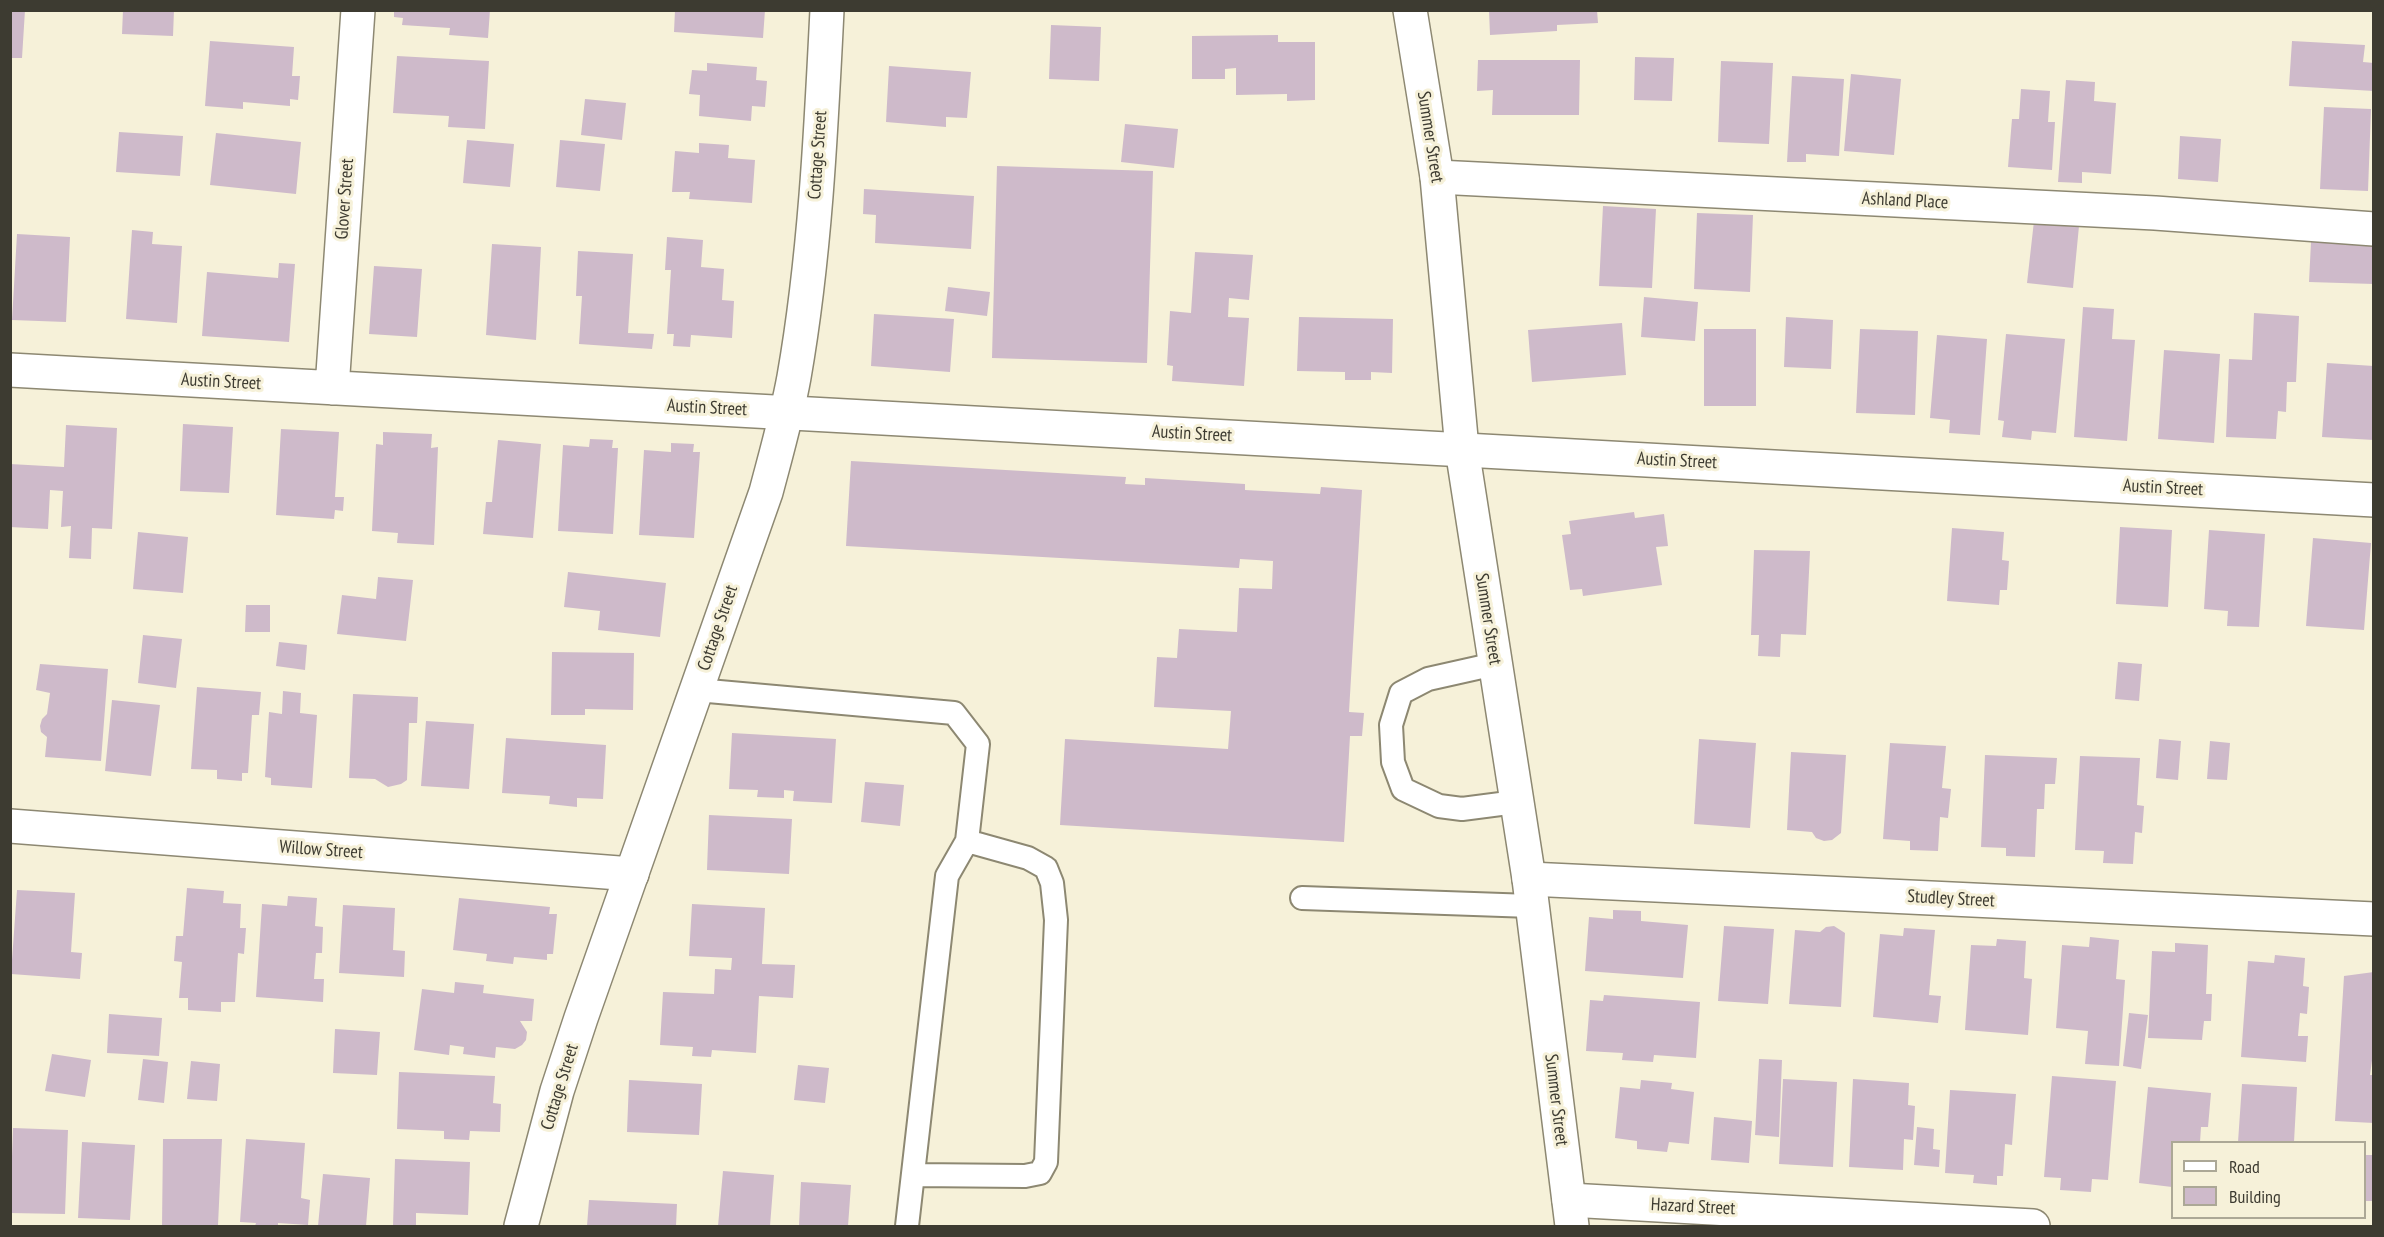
<!DOCTYPE html>
<html>
<head>
<meta charset="utf-8">
<style>
	body { margin:0 }
	#map { position:relative; width:2384px; height:1237px; overflow:hidden; background:#f6f1d9; font-family:"PT Sans Narrow",sans-serif }
	canvas { display:block }
	.frame { position:absolute; inset:0; border:12px solid #3d3b31; pointer-events:none }
	.legend { position:absolute; left:2171px; top:1141px; width:195px; height:78px; box-sizing:border-box; background:#f6f1d9; border:2px solid #aca896; margin:0; padding:8px 10px; list-style:none; font-size:18px; color:#3d3b31 }
	.legend li { display:flex; align-items:center; gap:12px; height:30px }
	.legend b { width:30px; border:2px solid #aca896 }
</style>
</head>
<body>
<div id="map">
<canvas width="2384" height="1237"></canvas>
<div class="frame"></div>
<ul class="legend">
<li><b style="height:8px;background:#fff"></b>Road</li>
<li><b style="height:16px;background:#cebaca"></b>Building</li>
</ul>
</div>
<script>
const context = document.querySelector('canvas').getContext('2d');
context.lineJoin = 'round';
function paint(path, color) { context.fillStyle = color; context.fill(path, 'evenodd'); }
function strokePath(path, color, width, dash) { context.strokeStyle = color; context.lineWidth = width; context.lineCap = dash ? 'butt' : 'round'; context.setLineDash(dash || []); context.stroke(path); }
function write(font, color, halo, rows, align = 'center') {
  context.font = font + ' "PT Sans Narrow",sans-serif'; context.lineWidth = 6; context.setLineDash([]); context.textBaseline = 'middle'; context.strokeStyle = halo; context.fillStyle = color; for (const [text, x, y, turn = 0] of rows) {
    context.save(); context.translate(x, y); context.rotate((+turn || 0) * Math.PI / 180); context.textAlign = isNaN(turn) ? turn : align; if (halo) context.strokeText(text, 0, 0); context.fillText(text, 0, 0); context.restore();
  }
}
paint(new Path2D(`
	M10,10H25L22,58H10Z
	M123,10H174L173,36L122,34Z
	M394,10H490L488,38L449,35L450,28L402,25L403,18L394,17Z
	M675,10H765L763,38L674,32Z
	M1489,10H1597L1598,23L1557,25V31L1490,35Z
	M1051,25L1101,27L1099,81L1049,79Z
	M1278,35V42H1315V100L1287,101V94L1236,95V68L1225,69V79H1192V36Z
	M210,41L294,47L292,76H300L298,100L290,99V106L243,102V109L205,106Z
	M2292,41L2365,45L2363,62L2374,63V91L2289,86Z
	M397,56L489,61L485,129L448,127L449,116L393,113Z
	M1635,57L1674,58L1672,101L1634,100Z
	M1478,60H1580L1579,115H1492L1493,90L1477,91Z
	M1721,61L1773,63L1769,144L1718,142Z
	M707,63L757,67L756,80L767,81L765,107L752,106L751,121L699,116L700,95L689,94L692,70L707,71Z
	M889,66L971,72L967,118L946,117V127L886,122Z
	M1851,74L1901,79L1894,155L1844,151Z
	M1792,76L1844,79L1839,156L1806,154V162H1787Z
	M2066,80L2095,82L2094,101L2116,103L2111,174L2082,172V183L2058,182Z
	M2021,89L2050,91L2048,122H2055L2052,170L2008,167L2012,119H2019Z
	M585,99L626,103L622,140L581,135Z
	M2324,107L2371,109L2368,191L2320,189Z
	M1125,124L1178,129L1174,168L1121,162Z
	M119,132L183,136L180,176L116,172Z
	M216,133L301,142L296,194L210,185Z
	M2180,136L2221,139L2218,182L2178,179Z
	M467,140L514,144L510,187L463,183Z
	M560,140L605,144L600,191L556,187Z
	M699,143L729,145L728,158L755,160L752,203L689,199L690,192H672L675,151L699,153Z
	M997,166L1153,171L1147,363L992,358Z
	M864,189L974,196L971,249L875,243L876,215L863,214Z
	M1603,206L1656,209L1652,288L1599,286Z
	M1697,213L1753,215L1750,292L1694,289Z
	M2034,221L2079,226L2073,288L2027,283Z
	M132,230L153,232L152,244L182,246L177,323L126,319Z
	M17,234L70,237L66,322L12,320Z
	M667,237L703,240L701,267L724,269L722,300L734,301L732,338L691,335L690,347L673,346L674,334H667L671,270H665Z
	M2311,242L2374,244V284L2309,282Z
	M492,244L541,247L536,340L486,335Z
	M578,251L633,254L628,333L654,334L652,349L579,344L582,296H576Z
	M1195,252L1253,255L1249,300L1229,298L1228,317L1249,318L1244,386L1172,381L1173,366L1167,365L1170,311L1191,313Z
	M279,263L295,264L289,342L202,336L207,272L278,278Z
	M374,266L422,269L417,337L369,334Z
	M948,287L990,292L987,316L945,311Z
	M1644,297L1698,302L1695,341L1641,337Z
	M2083,307L2114,309L2112,339L2135,340L2127,441L2074,437Z
	M2254,313L2299,316L2296,382H2287L2286,412L2278,411L2276,439L2226,437L2229,359L2252,360Z
	M874,314L954,319L950,372L871,366Z
	M1299,317L1393,319L1392,373L1371,372V380H1345V372L1297,371Z
	M1786,317L1833,320L1831,369L1784,367Z
	M1622,323L1626,375L1532,382L1528,330Z
	M1704,329H1756V406H1704Z
	M1860,329L1918,331L1915,415L1856,413Z
	M2006,334L2065,339L2056,433L2032,431L2031,440L2002,437L2004,421L1998,420Z
	M1937,335L1987,339L1980,435L1949,433L1950,420L1930,418Z
	M2164,350L2220,354L2214,443L2158,439Z
	M2327,363L2374,366V440L2322,437Z
	M183,424L233,427L229,493L180,491Z
	M66,425L117,428L112,529L92,528L91,559L69,558L71,526L61,527L63,491L50,490L48,529L10,527V464L64,467Z
	M281,429L339,432L335,497H344L343,511L335,510L334,519L276,515Z
	M383,432L432,434L431,448L438,447L434,545L397,543L398,533L372,531L376,444L383,445Z
	M590,439L613,440L612,448H618L613,534L558,531L563,445L589,447Z
	M498,440L541,444L533,538L483,534L486,502H492Z
	M671,443L694,444L693,452H700L694,538L639,535L644,450L671,452Z
	M851,461L1126,477L1125,484L1145,485V478L1245,484V490L1320,494L1321,487L1362,490L1349,712L1364,713L1362,736H1350L1344,842L1060,825L1065,739L1228,749L1231,711L1154,707L1157,657L1177,658L1179,629L1237,632L1239,588L1272,589L1273,561L1240,559L1239,568L846,546Z
	M1634,512L1635,518L1664,514L1668,546L1656,547L1662,585L1583,596L1582,589L1570,590L1562,535L1571,534L1569,521Z
	M2120,527L2172,530L2168,607L2116,604Z
	M1952,528L2004,532L2002,560L2009,561L2007,590H2000L1999,605L1947,601Z
	M2209,530L2265,534L2259,627L2227,626L2228,611L2204,609Z
	M138,532L188,537L183,593L133,589Z
	M2313,538L2371,543L2364,630L2306,626Z
	M1754,550L1810,551L1806,635L1781,634L1780,657L1758,656L1759,635H1751Z
	M568,572L666,583L660,637L598,630L600,611L564,607Z
	M378,577L413,580L406,641L337,634L342,595L376,599Z
	M246,605H270V632H245Z
	M143,635L182,639L176,688L138,683Z
	M279,642L307,645L305,670L276,666Z
	M552,652L634,653L633,710L585,709V715H551Z
	M2118,662L2142,664L2139,701L2115,699Z
	M40,664L108,669L101,761L45,757L47,737L41,732L40,726L42,719L47,714L50,693L36,690Z
	M197,687L261,692L259,715H252L248,773H242V781L217,779V770L191,769Z
	M283,691L301,693L300,713L317,715L312,788L271,785V778L265,777L269,712L282,714Z
	M353,694L418,697L417,723H409L407,780L401,784L388,787L375,779L349,778Z
	M112,700L160,705L151,776L105,771Z
	M426,721L474,724L469,789L421,786Z
	M732,733L836,739L832,803L793,801L794,791L784,790V798L757,797L758,790L729,789Z
	M506,738L606,745L603,799L577,798V807L549,804L550,796L502,793Z
	M1699,739L1756,743L1750,828L1694,824Z
	M2159,739L2181,741L2178,780L2156,778Z
	M2210,741L2230,743L2227,780L2207,779Z
	M1890,743L1946,746L1942,788L1951,789L1948,818L1940,817L1938,851L1910,850V841L1883,839Z
	M1791,752L1846,755L1841,833L1832,840L1824,841L1816,838L1812,832L1787,830Z
	M1985,755L2057,758L2055,784H2045L2044,809H2037L2035,857L2006,856V848L1981,847Z
	M2080,756L2140,758L2137,805L2144,806L2142,833L2135,832L2133,864L2103,863L2104,851L2075,850Z
	M865,782L904,785L900,826L861,822Z
	M709,815L792,819L789,874L707,870Z
	M187,888L224,891L223,903L241,904L240,928H246L244,954L238,953L235,1002H221V1012L188,1010V998H179L182,962L174,961L176,936H183Z
	M17,890L75,893L71,952L82,953L80,979L11,974Z
	M288,896L317,898L315,926L323,927L322,953H316L314,979H324L323,1002L256,997L262,904L287,906Z
	M459,898L550,907L549,914H557L553,954H547V960L514,957L513,964L486,961L487,954L453,950Z
	M692,904L765,908L762,964L795,965L793,998L759,996L756,1053L712,1050L711,1057L692,1056L693,1047L660,1045L663,992L714,994L715,969L731,970L732,958L689,956Z
	M343,905L395,908L393,950L405,951L404,977L339,973Z
	M1613,910L1641,911V921L1688,925L1683,978L1585,971L1589,917L1613,919Z
	M1724,926L1774,929L1768,1004L1718,1001Z
	M1834,926L1845,933L1841,1007L1789,1004L1795,930L1820,932L1826,927Z
	M1904,928L1935,930L1929,995L1941,996L1938,1023L1873,1017L1880,934L1903,936Z
	M2090,937L2119,940L2116,979L2125,980L2119,1066L2085,1064L2088,1031L2056,1028L2062,945L2089,947Z
	M1997,939L2026,941L2024,978L2032,979L2028,1035L1965,1030L1971,945L1996,946Z
	M2175,943L2208,945L2206,994H2212L2211,1021H2204L2202,1040L2148,1038L2152,951L2175,952Z
	M2275,955L2305,958L2303,986L2309,987L2307,1014L2300,1013L2298,1036H2308L2306,1062L2241,1057L2248,961L2274,963Z
	M2374,972V1046L2370,1075H2374V1123L2335,1121L2344,976Z
	M455,982L484,985L483,993L534,999L532,1021H520L527,1032L526,1040L522,1045L515,1049L496,1047L495,1058L463,1054L464,1047L450,1045L449,1055L414,1050L422,989L454,993Z
	M1604,995L1700,1002L1696,1058L1654,1055L1653,1062L1622,1060L1623,1053L1586,1051L1590,1000L1603,1001Z
	M2129,1013L2148,1015L2141,1069L2123,1066Z
	M109,1014L162,1018L159,1056L107,1053Z
	M335,1029L380,1032L377,1075L333,1073Z
	M52,1054L91,1060L85,1097L45,1091Z
	M143,1059L168,1062L164,1103L138,1100Z
	M1759,1059L1782,1060L1779,1137L1755,1135Z
	M191,1061L220,1064L217,1101L187,1099Z
	M798,1065L829,1068L825,1103L794,1100Z
	M399,1072L495,1076L493,1103L501,1104L500,1132L470,1131L469,1140L444,1139V1131L397,1129Z
	M2052,1076L2116,1081L2108,1180L2092,1179L2091,1192L2060,1190L2061,1178L2044,1177Z
	M1783,1079L1837,1082L1833,1167L1779,1164Z
	M1853,1079L1909,1083L1908,1105L1915,1106L1913,1140L1904,1139L1903,1170L1849,1167Z
	M629,1080L702,1084L699,1135L627,1132Z
	M1641,1080L1672,1083L1671,1089L1694,1092L1689,1144L1669,1142L1667,1152L1637,1149V1141L1615,1138L1620,1087L1640,1089Z
	M2242,1084L2297,1087L2294,1142H2238Z
	M2148,1087L2211,1093L2208,1127H2201L2200,1142H2172V1187L2139,1183Z
	M1950,1090L2016,1094L2012,1145L2005,1144L2003,1176H1997V1185L1973,1183L1974,1175L1945,1173Z
	M1714,1117L1752,1121L1749,1163L1711,1160Z
	M1917,1127L1934,1129L1933,1149L1940,1150L1939,1167L1914,1165Z
	M13,1128L68,1130L65,1214L10,1213Z
	M163,1139H222L218,1225L162,1226Z
	M246,1139L305,1143L301,1198L310,1200L308,1225L278,1223V1226H255L256,1223L240,1222Z
	M82,1142L135,1145L130,1220L78,1218Z
	M2364,1155H2374V1201H2364Z
	M395,1159L470,1162L468,1215L416,1213V1226H393Z
	M723,1171L774,1175L770,1226H718Z
	M323,1174L370,1178L366,1226H318Z
	M801,1182L851,1185L848,1226H799Z
	M589,1200L677,1204L676,1226H587Z`), '#cebaca');
const lane = new Path2D(`
	M1495,664L1428,679L1401,693L1391,725L1393,762L1403,789L1439,806L1462,809L1516,802
	M697,690L954,713L978,744L967,841L947,876L907,1226
	M1302,898L1531,906
	M914,1175L1025,1176L1040,1173L1046,1162L1056,920L1052,883L1046,868L1028,858L967,841`);
const street = new Path2D(`
	M1437,177L2155,213L2374,229
	M10,370L2374,500
	M332,388L358,10
	M10,826L632,874
	M1529,879L2374,919
	M1569,1200L2033,1226`);
const secondary = new Path2D(`
	M1410,10L1437,177L1462,449L1529,879L1572,1226
	M521,1226L557,1091L581,1018L766,492C776,454 787,416 794,377C815,257 821,132 827,10`);
strokePath(lane, '#8d8872', 26);
strokePath(street, '#8d8872', 36);
strokePath(secondary, '#8d8872', 36);
strokePath(lane, '#fff', 22);
strokePath(street, '#fff', 33);
strokePath(secondary, '#fff', 33);
write('18px', '#3d3b31', '#f6f1d9', [
	["Summer Street",1430,137,81],
	["Cottage Street",818,155,-86],
	["Glover Street",345,199,-86],
	["Ashland Place",1905,201,3],
	["Austin Street",221,382,3],
	["Austin Street",707,408,3],
	["Austin Street",1192,434,3],
	["Austin Street",1677,461,3],
	["Austin Street",2163,488,3],
	["Summer Street",1488,619,81],
	["Cottage Street",718,628,-71],
	["Willow Street",321,850,4],
	["Studley Street",1951,899,3],
	["Cottage Street",560,1087,-73],
	["Summer Street",1556,1100,83],
	["Hazard Street",1693,1207,3]
]);
</script>
</body>
</html>
